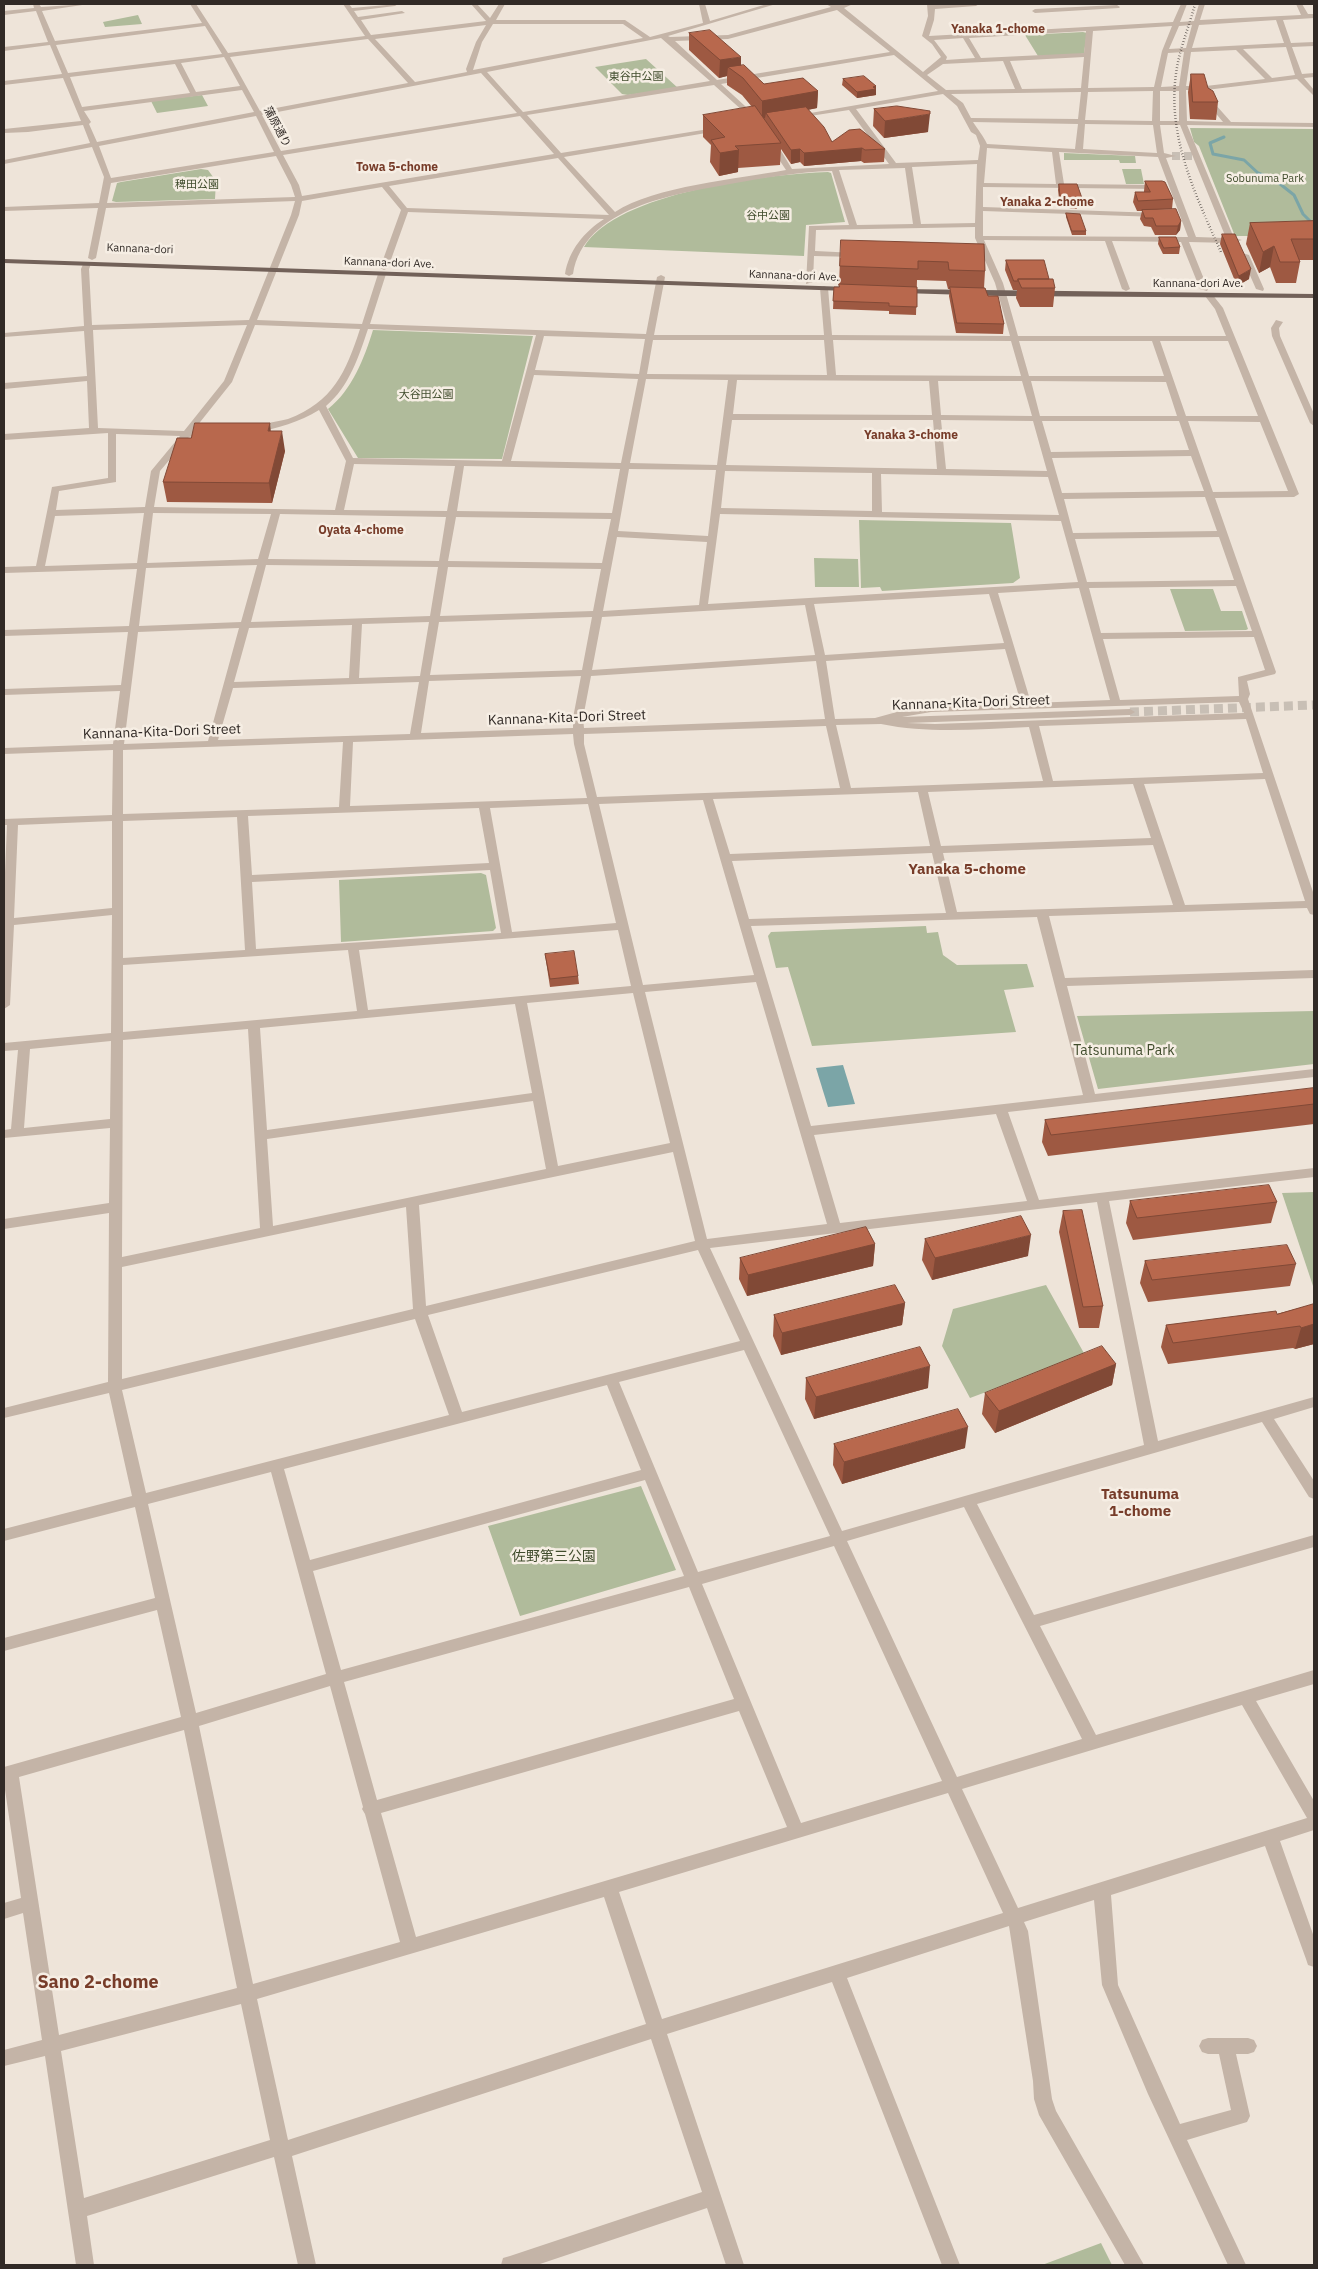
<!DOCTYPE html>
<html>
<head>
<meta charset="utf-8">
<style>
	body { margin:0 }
	#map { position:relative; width:1318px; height:2269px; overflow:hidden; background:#eee4d9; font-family:"IBM Plex Sans",sans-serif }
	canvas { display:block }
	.frame { position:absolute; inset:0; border:5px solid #312a26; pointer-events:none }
</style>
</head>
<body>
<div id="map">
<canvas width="1318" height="2269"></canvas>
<div class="frame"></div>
</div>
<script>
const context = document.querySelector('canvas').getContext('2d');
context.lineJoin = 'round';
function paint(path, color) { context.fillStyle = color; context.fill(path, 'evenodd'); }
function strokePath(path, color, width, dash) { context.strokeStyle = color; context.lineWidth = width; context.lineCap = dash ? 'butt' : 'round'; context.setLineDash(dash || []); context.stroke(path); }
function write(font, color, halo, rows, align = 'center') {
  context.font = font + ' "IBM Plex Sans","Noto Sans JP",sans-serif'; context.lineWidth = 5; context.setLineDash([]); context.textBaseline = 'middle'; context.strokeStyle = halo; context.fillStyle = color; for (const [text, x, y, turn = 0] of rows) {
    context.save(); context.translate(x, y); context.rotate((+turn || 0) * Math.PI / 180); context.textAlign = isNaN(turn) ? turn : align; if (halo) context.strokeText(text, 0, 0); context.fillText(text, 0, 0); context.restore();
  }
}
paint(new Path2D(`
	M138,15L142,24L105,27L103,22Z
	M1083,32L1087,33L1084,53L1081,54L1038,56L1025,35Z
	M646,59L678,88L628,95L622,94L595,67Z
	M202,95L208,106L157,113L151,101Z
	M1190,128L1314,129V238L1289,236H1235L1199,146L1194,142Z
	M1064,153L1135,156L1136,163H1120L1119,160H1064Z
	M201,169L208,170L216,181L215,199L116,202L112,201L117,183L121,182Z
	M1122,169H1141L1144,184H1126Z
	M828,172L831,173L845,222L806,225L804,256L584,247C617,192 768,174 828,172Z
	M373,330L533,336L502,459L358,458L328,409C352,390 364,359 373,330Z
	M859,520L1011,523L1020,578L1013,583L882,591L880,587L861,588Z
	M814,558L858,559L859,587H815Z
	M1170,589H1213L1221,611H1242L1248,629L1246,630L1185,631Z
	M481,873L486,875L496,928L493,931L341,942L339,880Z
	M926,926L927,933L938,932L943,955L957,965L1027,964L1034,987L1004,990L1016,1032L812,1046L788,967L776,968L768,936L771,932Z
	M1314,1011V1064L1098,1089L1077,1016Z
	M1314,1192V1289L1282,1193Z
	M1046,1285L1085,1355L970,1398L942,1346L953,1309Z
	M641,1486L676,1570L520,1616L488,1526Z
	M1101,2243L1112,2265H1042Z`), '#b0bb9b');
paint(new Path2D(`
	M843,1065L855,1104L828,1107L816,1068Z`), '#7ba5a7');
strokePath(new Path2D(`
	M1224,137L1210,143L1213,154L1244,160L1258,173L1275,180L1294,195L1303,214L1314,225`), '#7ba5a7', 3);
strokePath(new Path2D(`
	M1172,156H1192`), '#c8bfb5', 8, [8, 4]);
strokePath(new Path2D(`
	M1130,712L1314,705`), '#c8bfb5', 9, [9, 5]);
paint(new Path2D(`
	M33,4H39L41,7L89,4L42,11L55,41L202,23L190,4H196L228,53L365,36L343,4H349L352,8L398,4L395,6L354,11L358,17L402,11L405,13L361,20L371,35L486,21L471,4H477L490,18L499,4H505L496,20H625L650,37L703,23L699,4H705L710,21L767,4H776L668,36L670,37L728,35L831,7L826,4H853L844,8L923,72L941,57L932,44L922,36L928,16L927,4H979L976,6L935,9L934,20L929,36L1173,22L1181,4H1187L1180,22L1194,21L1199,4H1205L1200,20L1301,15L1296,4H1302L1308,14H1314V18L1283,20L1291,43L1314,42V46L1292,47L1302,74L1314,73V77L1304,78L1314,90V96L1297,79L1206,90H1186L1187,121L1223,122L1208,104L1205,95L1209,93L1211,94L1215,104L1231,122L1314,123V127L1187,125L1234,238L1242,240L1231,243L1189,242L1208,289L1207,291L1200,289L1181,242L1112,241L1130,289L1126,291L1122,289L1105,241L984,240L1003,283L1018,336H1226L1215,309L1205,296L1212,294L1223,308L1299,494L1294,497L1215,498L1276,672L1275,674L1247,681L1250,694L1248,699L1314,895V915L1310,914L1307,908L1049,916L1065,978L1314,970V978L1067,986L1095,1094L1314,1069V1077L1008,1112L1039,1200L1314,1168V1177L1109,1201L1158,1441L1314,1397V1407L1274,1419L1314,1481V1499L1309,1497L1262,1422L977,1504L1034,1615L1314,1535V1547L1040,1626L1096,1735L1314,1670V1684L1256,1701L1314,1801V1830L1280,1841L1314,1937V1967L1308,1965L1306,1959L1265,1846L1111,1895L1118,1985L1180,2124L1231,2110L1219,2054H1208L1202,2052L1199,2046L1202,2040L1208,2038H1248L1254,2040L1257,2046L1254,2052L1248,2054H1236L1250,2116L1247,2122L1187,2140L1246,2265H1228L1148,2094L1102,1985L1094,1900L1024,1922L1028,1931L1052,2099L1056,2111L1144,2265H1125L1039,2115L1034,2099L1033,2081L1009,1926L847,1978L960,2265H942L832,1982L667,2034L744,2265H726L707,2208L537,2265H501L503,2258L510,2256L702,2192L651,2039L292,2156L316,2265H298L274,2157L87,2216L94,2265H76L45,2056L4,2066V2050L42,2040L23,1913L4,1919V1903L21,1898L4,1783V1767L181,1717L157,1610L4,1651V1638L155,1598L135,1507L4,1541V1529L132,1496L109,1393L4,1418V1408L108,1382L109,1213L4,1229V1219L109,1203L110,1128L4,1138V1130L11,1129L18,1050L4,1051V1043L111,1033L112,915L14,925L10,1005L4,1009V896L7,825H4V819L112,815L113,750L4,754V748L113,744L120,691L4,695V689L121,685L128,632L4,636V630L129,626L137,569L4,573V567L36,566L52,487L108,478V433L4,440V434L89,428L87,381L4,389V383L87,376L84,331L4,337V333L84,326L81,269L84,262H87L91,264L89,269L92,325L249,320L291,215L295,201L106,208L96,258L92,260L88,258L98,208L4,211V207L99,203L104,177L92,147L4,164V160L90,143L83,125L28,132L4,133V129L81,121L63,78L4,85V81L62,74L50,45L4,51V47L48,42L36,11L4,15V11L34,8ZM837,10L890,52L717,80L675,41L728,39ZM1276,20L1284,43L1192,48L1199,25ZM493,24H623L643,38L473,70L482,42ZM486,25L476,42L466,69L467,72L415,82L375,39ZM1192,25L1186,48L1169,49L1179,26ZM205,26L222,54L68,73L56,45ZM1172,26L1162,51L1154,87L1088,88L1093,31ZM1086,31L1084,53L981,58L969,38ZM661,38L710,81L523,112L487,72ZM963,38L975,58L946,60L947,57L934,40ZM368,39L408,83L260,111L230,57ZM1286,47L1295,75L1272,78L1243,49ZM1236,50L1265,79L1206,86H1186L1191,52ZM1184,52L1179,86L1161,87L1168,53ZM894,55L938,91L793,116L797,118L849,110L889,164L792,169L775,141H772L768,143L786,170C737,179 655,186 615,212L564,157L718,131L722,129L721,127L561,153L527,115L714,85L754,121H757V117L721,84ZM224,57L240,86L196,92L181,63ZM1084,57L1081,88L1022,89L1010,61ZM1003,61L1015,89L946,90L927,75L943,64ZM175,64L190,93L82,107L70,77ZM481,73L517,113L281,151L262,115ZM242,90L254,112L97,142L89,124L91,122L84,111ZM1153,91L1152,121L1085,120L1088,92ZM1160,91H1179V121H1160ZM1081,92L1078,119L971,118L963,103L951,94ZM943,94L957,106L971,132L976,135L980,146L978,160L896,163L856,109ZM256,116L274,152L111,178L99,146ZM520,116L554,154L302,196L299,185L283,155ZM973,122L1078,124L1075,149L987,144C983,135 978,130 973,122ZM1085,124L1153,125L1157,153L1083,149ZM1160,125H1180L1226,238L1196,237L1166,158L1176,156L1164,153ZM987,148L1052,152L1056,184L984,183ZM1059,152L1158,157L1188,237L983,236V211L1158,217L1162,215L1158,213L983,207V187L1159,189L1163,187L1159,185L1064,184ZM276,156L291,185L295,197L107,203L111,183ZM558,158L609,215L407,208L389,186ZM977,164L975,223L921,224L912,167ZM905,168L913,224L857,225L839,170ZM832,171L849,225L809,226L806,284L813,282L814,256L856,257L860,255L856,253L815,251L816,230L975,227V238L995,283L1010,336L832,335L828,288L824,286L820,288L824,335H654L665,277L661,275L657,277L646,334L370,324L386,274L382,272L378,274L362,324L257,320L299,215L302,201L382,187L401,210L380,268L384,270L388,268L408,212L604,219C584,232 569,250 565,274L569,276L573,274C584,207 676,194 730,184C764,178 797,172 832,171ZM247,325L224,381L184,431L98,428L93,330ZM255,325L360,329C346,372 333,402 288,419C277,422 259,423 251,430L255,433C277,428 300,422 319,410L346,461L335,510L154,507L160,471L189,437L195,436L196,434L193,431L232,382ZM368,329L536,335L502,461L353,458L326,406C349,387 359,356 368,329ZM544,336L645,339L639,374L535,370ZM653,340H824L827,375L647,374ZM833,340L1011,341L1021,376L836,375ZM1019,341H1152L1164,376H1029ZM1160,341H1228L1258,416H1186ZM534,375L638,379L621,463L511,461ZM646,379L728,380L717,465L630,463ZM737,380L929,381L932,415L733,414ZM938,381H1022L1032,416L941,415ZM1031,381L1166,382L1177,416H1040ZM732,420H933L937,469L726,465ZM941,420L1033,421L1047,471L946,469ZM1042,421H1179L1189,450L1051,452ZM1188,421L1260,422L1288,491L1213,492ZM116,434L180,436L151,471L145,507L56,510L59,491L116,482ZM1191,456L1204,491L1062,493L1052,458ZM354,464L455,466L447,511L344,510ZM464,466L620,469L612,513L457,511ZM629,469L716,470L708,536L618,531ZM725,471L872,473V511L721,508ZM881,474L1048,477L1059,515L882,512ZM1205,497L1217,531L1073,533L1064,499ZM144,513L137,563L45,566L55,516ZM153,513L271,514L258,559L147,563ZM280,514L446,517L439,561L268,559ZM720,514L1061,521L1078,582L708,604ZM456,517L611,519L602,563L448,561ZM617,537L707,542L699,605L603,611ZM1219,537L1234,580L1087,582L1075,539ZM257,565L241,622L139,626L146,568ZM266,565L438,567L430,616L251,622ZM448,567L601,569L593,611L440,616ZM1236,586L1252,631L1101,633L1089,588ZM1079,588L1110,700L1031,703L998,593ZM989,594L1004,643L825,655L814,604ZM805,605L815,655L592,670L602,617ZM592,617L582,670L430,675L439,622ZM429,622L420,676L359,678L362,624ZM352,625L349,678L234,682L249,628ZM239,628L208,741L124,744L138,632ZM1254,637L1265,670L1238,677L1239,696L1120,700L1103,639ZM1005,649L1021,703L931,706L904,710L875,718L835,719L826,661ZM816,661L825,719L584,728L583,718L591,676ZM581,676L573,718V728L421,733L429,681ZM419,682L410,734L218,740L233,688ZM1239,702L1244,713L935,724L907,723L1130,715L1135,712L1130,709L902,717L931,712ZM1246,719L1263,773L1053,781L1039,726ZM881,724C930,734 979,729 1029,727L1043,781L851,788L836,725ZM826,726L840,788L597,797L584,744V734ZM573,734L574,744L587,798L350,806L353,742ZM343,742L339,807L123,814V750ZM1265,779L1305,901L1185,905L1144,784ZM1133,784L1151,838L941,846L928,792ZM918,792L930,846L730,854L713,799ZM703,800L754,975L643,985L599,804ZM588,804L616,923L512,932L490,808ZM479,808L489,863L252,875L248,816ZM237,817L245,950L123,958V821ZM112,821V908L14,918L18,825ZM1153,845L1173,905L957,912L943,853ZM932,853L946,913L749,919L732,861ZM490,870L501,933L256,949L252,882ZM1037,917L1083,1095L811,1126L751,926ZM618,930L631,986L368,1010L359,950ZM348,950L357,1011L123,1032V965ZM756,982L827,1224L707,1239L645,992ZM633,993L670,1143L558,1166L527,1003ZM515,1004L532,1093L267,1130L260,1028ZM248,1029L260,1228L122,1257L123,1040ZM111,1041L110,1119L24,1128L30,1049ZM533,1101L546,1169L273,1226L267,1139ZM996,1114L1027,1201L840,1223L814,1135ZM673,1152L695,1241L426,1306L419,1205ZM1097,1202L1144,1445L842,1531L710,1248ZM406,1207L413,1309L122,1379V1267ZM698,1250L740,1341L462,1412L428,1315ZM415,1319L449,1415L146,1493L122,1390ZM744,1350L830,1536L698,1572L619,1382ZM607,1385L641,1470L310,1560L284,1469ZM271,1472L326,1674L196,1713L148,1504ZM645,1480L684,1576L341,1670L313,1571ZM964,1507L1082,1739L957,1777L847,1541ZM834,1546L942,1781L801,1823L702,1584ZM689,1587L734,1699L377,1800L344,1682ZM330,1686L363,1807L362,1809L365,1814L400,1942L253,1984L199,1726ZM1242,1705L1307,1818L1018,1908L962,1789ZM739,1711L787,1827L416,1937L381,1813ZM184,1730L237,1988L59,2035L19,1777ZM948,1793L1003,1913L662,2019L619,1892ZM604,1897L646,2024L288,2140L257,1999ZM241,2004L270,2140L84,2198L61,2051Z
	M1117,5L1120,7L1119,8L1035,13L1032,11L1035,9Z
	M1242,253L1249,255L1264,289L1263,291L1256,289L1241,255Z
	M1276,320L1283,322L1279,328L1280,336L1314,414V426L1310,423L1272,336L1271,328Z`), '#c4b4a7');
paint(new Path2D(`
	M4,259L849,287L853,289L849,291L4,263Z
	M899,289L1314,294V298L1001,296L902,293H899Z`), '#726159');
strokePath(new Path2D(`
	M1195,4C1189,27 1179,50 1176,74C1167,137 1196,196 1221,252`), '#312a26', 2.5, [0.5, 2.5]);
paint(new Path2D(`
	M689,33L741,65L764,84L818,91L817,108L808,110L832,142L885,149L884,162L864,163L861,161L804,166L800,162L791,164L781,149L780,165L738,168V172L719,176L710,162L711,145L703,137V115L752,107L742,95L727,85V76L719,78L689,50Z
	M1191,74L1208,88L1218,102L1216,120L1190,119L1188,92Z
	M843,79L876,86V95L857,98L842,85Z
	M874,109L928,132L884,138L873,126Z
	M1145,181L1173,199L1172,209L1157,210L1181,221L1180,230L1176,235H1155L1151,227L1144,226L1140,219L1142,211H1137L1133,202L1135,192H1144V191Z
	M1059,184L1083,201L1082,208H1077V209L1060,207L1058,190Z
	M1066,213L1086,231V235H1072L1066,217Z
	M1314,221V260H1299L1300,262L1296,283H1276L1270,267L1259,273L1246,244L1250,223Z
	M1222,234L1249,279L1237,286L1220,244Z
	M1159,237L1180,247L1179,254H1163L1158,244Z
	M984,244L985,271L984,288L1004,324L1003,334L956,333L949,296L950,289H948L946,281L917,280L916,315L889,314V311L833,309L834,287H839L840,258Z
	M1006,260L1049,279L1055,288L1053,307H1020L1016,298L1017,290H1013L1005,270Z
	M271,431L285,451L272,503L167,502L163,482L191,438Z
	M545,954L578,976L579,984L550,987L546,961Z
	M1314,1088V1124L1048,1156L1042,1142L1045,1120Z
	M1130,1201L1277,1202L1271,1223L1133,1240L1126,1223Z
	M1063,1211L1103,1306L1099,1328H1079L1059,1232Z
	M925,1239L1028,1256L932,1280L922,1260Z
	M875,1244L873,1266L747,1296L739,1279L740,1258Z
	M1145,1261L1296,1264L1290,1286L1148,1302L1140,1283Z
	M905,1303L902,1325L781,1355L773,1336L774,1315Z
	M1314,1304V1344L1295,1349L1293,1348L1168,1364L1161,1347L1166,1325L1277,1314Z
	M1116,1364L1112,1385L995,1433L982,1414L985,1393Z
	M806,1378L928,1388L814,1419L805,1399Z
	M834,1444L965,1448L842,1484L833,1465Z`), '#9e5942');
paint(new Path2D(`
	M741,57V74L728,67L727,76L719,78L720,60Z
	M876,86V95L857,98V92Z
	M818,91L817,108L768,117L766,113L765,118L762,119V101Z
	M930,114L928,132L884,138L885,121Z
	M862,148L861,161L804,166V153Z
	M800,149V162L791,164V150Z
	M739,150L738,172L719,176L720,153Z
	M1181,221L1180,230L1176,235L1178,226Z
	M1274,246L1270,267L1259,273L1263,252Z
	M1251,269L1249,279L1237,286L1239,276Z
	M270,423L272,443L268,431Z
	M282,431L285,451L272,503L269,483Z
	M1031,1235L1028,1256L932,1280L935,1258Z
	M875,1244L873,1266L747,1296L748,1275Z
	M905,1303L902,1325L781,1355L782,1333Z
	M1314,1324V1344L1295,1349L1301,1328Z
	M1116,1364L1112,1385L995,1433L999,1411Z
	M930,1366L928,1388L814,1419L816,1397Z
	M968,1427L965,1448L842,1484L844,1462Z`), '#814936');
const building = new Path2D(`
	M710,30L741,57L720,60L689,33Z
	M744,65L764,84L803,78L818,91L762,101L743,78L728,67Z
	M1191,74H1204L1208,88L1213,91L1218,102H1193Z
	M864,76L876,86L873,87L876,89L857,92L843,79Z
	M755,106L781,143L735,146L739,150L720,153L711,140L725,137L703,115Z
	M897,106L930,111V114L885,121L874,109Z
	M806,107L824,127L832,142L849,130L860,129L885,149L865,150L862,148L804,153L800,149L791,150L766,113Z
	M1145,181H1162L1165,182L1173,199L1138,201L1135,192H1150Z
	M1059,184H1077L1083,201H1077L1078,203L1061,201Z
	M1176,209L1181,221L1178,226H1156L1153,218H1145L1142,210Z
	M1066,213L1080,214L1086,231H1072Z
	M1314,221V239H1291L1300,262H1280L1274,246L1263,252L1250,223Z
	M1222,234H1235L1251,269L1239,276Z
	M1159,237H1176L1180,247L1164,248Z
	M841,240L984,244L985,271L949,270L948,262L918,261V269L840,266Z
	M1006,260H1044L1049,279H1018V281H1014Z
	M1018,279H1053L1055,288H1022Z
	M839,284L917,287V307L889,306V303L833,301L834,287H839Z
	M950,287L985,288L988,296H998L1004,324L957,323Z
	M195,423H270L268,431H282L269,483L163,482L177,438H191Z
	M574,951L578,976L550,979L545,954Z
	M1314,1088V1104L1051,1135L1045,1120Z
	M1269,1185L1277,1202L1137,1218L1130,1201Z
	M1082,1210L1103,1306L1083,1307L1063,1211Z
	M1021,1216L1031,1235L935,1258L925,1239Z
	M866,1227L875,1244L748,1275L740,1258Z
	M1287,1245L1296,1264L1152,1280L1145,1261Z
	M895,1285L905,1303L782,1333L774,1315Z
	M1314,1304V1324L1301,1328L1300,1326L1173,1343L1166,1325L1276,1311L1277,1314Z
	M1102,1346L1116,1364L999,1411L985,1393Z
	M920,1347L930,1366L816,1397L806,1378Z
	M958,1409L968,1427L844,1462L834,1444Z`);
paint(building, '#b8684d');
strokePath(building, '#814936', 1);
write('11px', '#414d2d', '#f6eee4', [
	["東谷中公園",636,77],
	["Sobunuma Park",1265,179],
	["稗田公園",197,185],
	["谷中公園",768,216],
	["大谷田公園",426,395]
]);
write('11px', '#312a26', '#f6eee4', [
	["蒲原通り",277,127,62],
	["Kannana-dori",140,249,2],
	["Kannana-dori Ave.",389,263,2],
	["Kannana-dori Ave.",794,276,2],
	["Kannana-dori Ave.",1198,284]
]);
write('bold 12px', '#773c29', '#f6eee4', [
	["Yanaka 1-chome",998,30],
	["Towa 5-chome",397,168],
	["Yanaka 2-chome",1047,203],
	["Yanaka 3-chome",911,436],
	["Oyata 4-chome",361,531]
]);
write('14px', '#312a26', '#f6eee4', [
	["Kannana-Kita-Dori Street",971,703,-2],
	["Kannana-Kita-Dori Street",567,718,-2],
	["Kannana-Kita-Dori Street",162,732,-2]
]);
write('14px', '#414d2d', '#f6eee4', [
	["Tatsunuma Park",1124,1051],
	["佐野第三公園",554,1557]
]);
write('bold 15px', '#773c29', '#f6eee4', [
	["Yanaka 5-chome",967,870],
	["Tatsunuma",1140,1495],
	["1-chome",1140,1512]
]);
write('bold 18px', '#773c29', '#f6eee4', [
	["Sano 2-chome",98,1983]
]);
</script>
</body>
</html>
